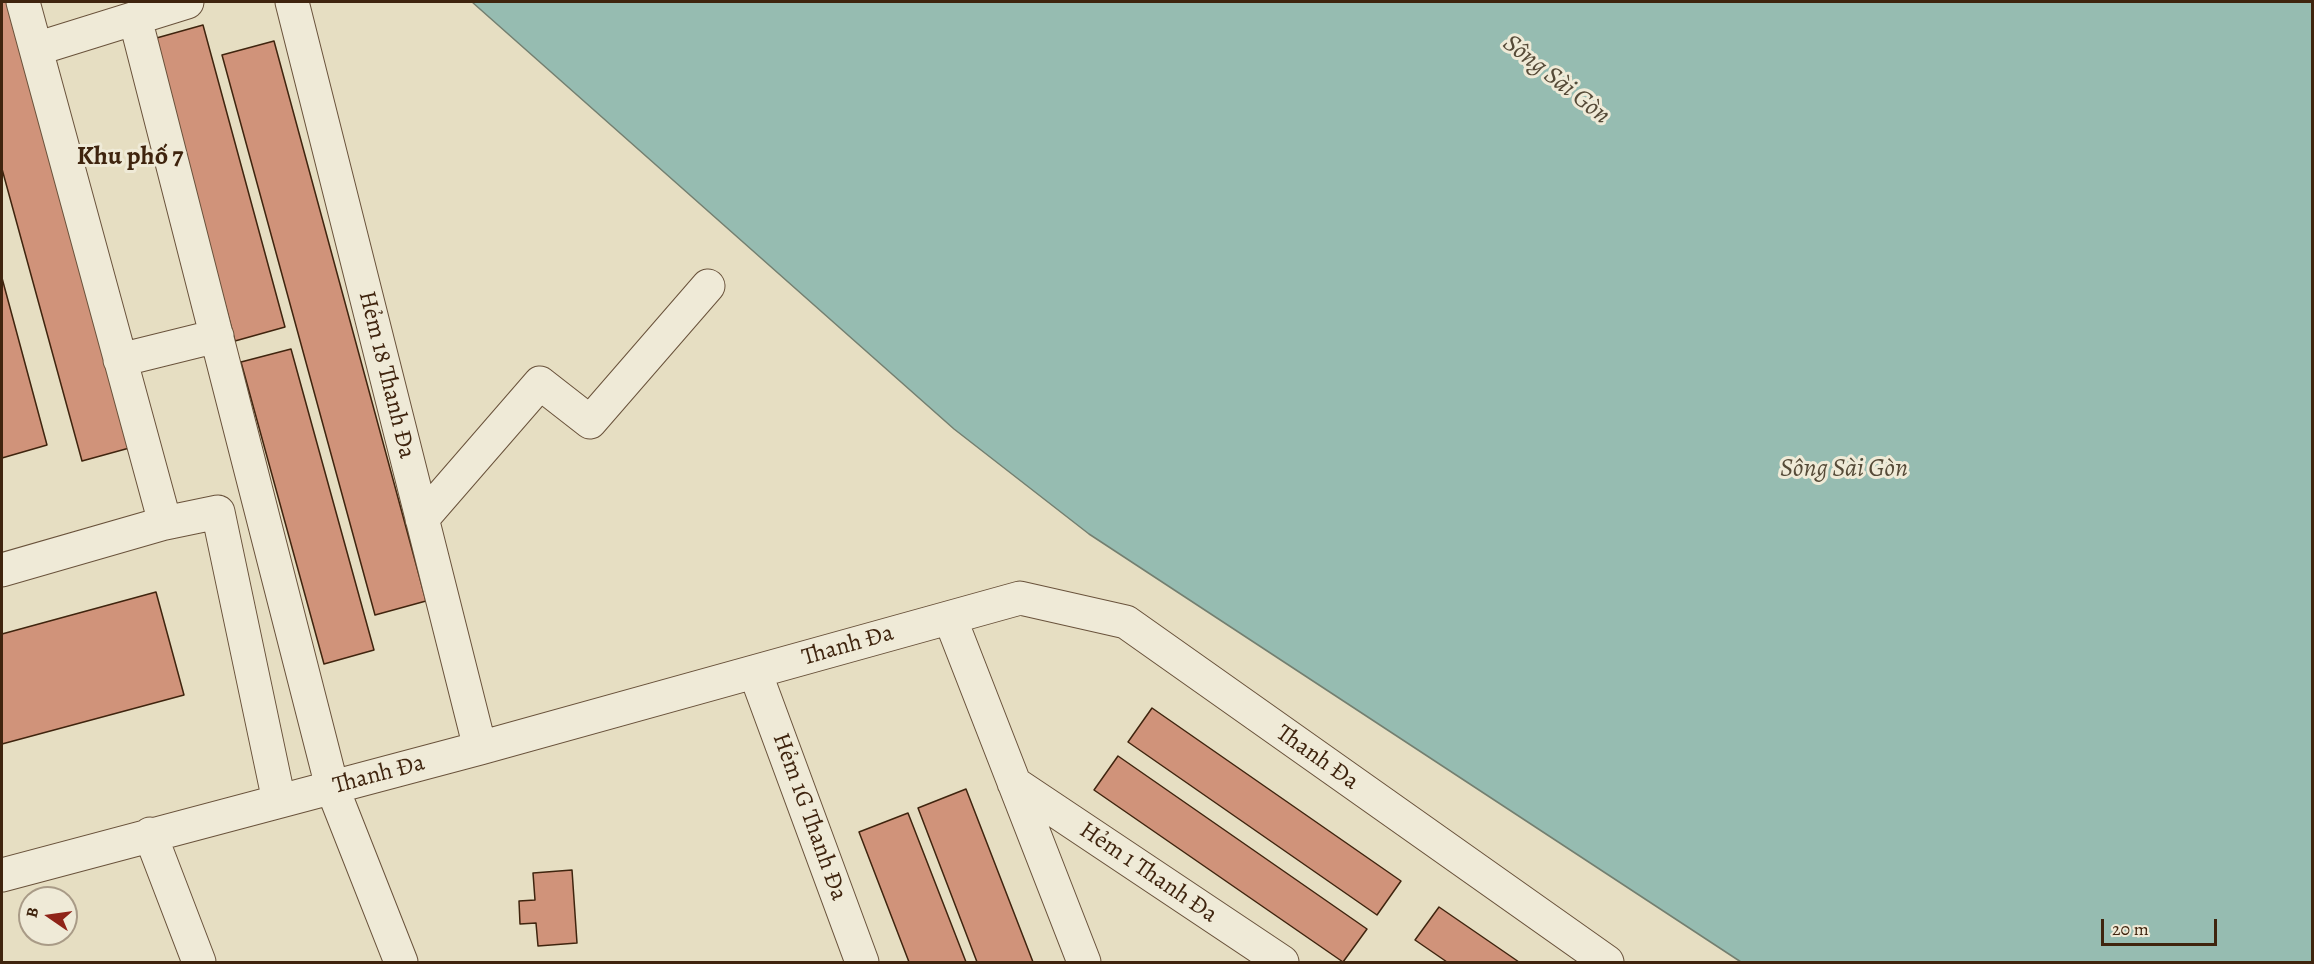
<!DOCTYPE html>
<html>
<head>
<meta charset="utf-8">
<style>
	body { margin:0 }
	#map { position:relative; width:2314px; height:964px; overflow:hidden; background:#e6dec2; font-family:Alegreya,serif }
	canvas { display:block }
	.frame { position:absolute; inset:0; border:3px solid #3f240e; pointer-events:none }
	.north { position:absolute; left:18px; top:886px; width:60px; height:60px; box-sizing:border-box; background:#efead7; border:2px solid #a99b87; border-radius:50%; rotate:283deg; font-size:16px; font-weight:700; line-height:24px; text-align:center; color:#3f240e }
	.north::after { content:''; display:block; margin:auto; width:21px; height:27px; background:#8f2418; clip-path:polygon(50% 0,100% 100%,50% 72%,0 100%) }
	.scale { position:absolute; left:2101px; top:919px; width:116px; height:27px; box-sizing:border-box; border:3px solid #3f240e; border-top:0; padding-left:8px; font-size:18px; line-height:21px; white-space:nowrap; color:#3f240e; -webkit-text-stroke:4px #efead7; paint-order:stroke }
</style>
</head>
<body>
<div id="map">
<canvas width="2314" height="964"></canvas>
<div class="frame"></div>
<div class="north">B</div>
<div class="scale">20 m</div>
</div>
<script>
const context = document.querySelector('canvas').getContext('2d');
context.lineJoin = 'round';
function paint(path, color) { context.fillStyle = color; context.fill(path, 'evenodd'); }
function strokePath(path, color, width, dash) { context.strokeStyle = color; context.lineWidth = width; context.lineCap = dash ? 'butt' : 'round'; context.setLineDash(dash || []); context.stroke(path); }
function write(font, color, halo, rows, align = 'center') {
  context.font = font + ' Alegreya,serif'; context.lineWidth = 6; context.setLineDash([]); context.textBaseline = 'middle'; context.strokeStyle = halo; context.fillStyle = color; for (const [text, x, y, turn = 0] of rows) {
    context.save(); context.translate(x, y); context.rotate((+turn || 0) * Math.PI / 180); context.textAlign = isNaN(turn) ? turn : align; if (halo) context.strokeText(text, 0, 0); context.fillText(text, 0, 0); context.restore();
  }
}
const water = new Path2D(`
	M472,2H2312V962H1741L1089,534L954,429Z`);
paint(water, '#96bcb1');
strokePath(water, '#737f70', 1.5);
const building = new Path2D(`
	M2,2H11L133,447L82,461L2,169Z
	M203,25L285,327L235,341L153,39Z
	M274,41L426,601L375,615L222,55Z
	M2,278L47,445L2,458Z
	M291,349L374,650L324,664L241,362Z
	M156,592L184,695L2,744V634Z
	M1152,708L1401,881L1377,915L1128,742Z
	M1118,756L1367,929L1343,962L1094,790Z
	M966,789L1033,962H977L918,808Z
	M908,813L966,962H909L859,832Z
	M572,870L577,943L538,946L536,923L520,924L519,901L535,900L533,873Z
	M1439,907L1519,962H1447L1415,940Z`);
paint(building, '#d0937a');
strokePath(building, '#3f240e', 1.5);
const minor = new Path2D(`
	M23,2L165,523
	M292,2L480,748
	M135,18L332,787L401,962
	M36,49L187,2
	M120,360L217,336
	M422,519L540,383L590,422L708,286
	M2,570L165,523L218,512L279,801
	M950,618L1084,962
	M755,672L862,962
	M1014,783L1282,962
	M150,834L199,962
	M2,875L480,748L1020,598L1126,622L1607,962`);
strokePath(minor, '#69523b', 35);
strokePath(minor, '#efead7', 33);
write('24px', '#3f240e', '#efead7', [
	["Hẻm 18 Thanh Đa",386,375,76],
	["Thanh Đa",848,646,-16],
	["Thanh Đa",1317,758,35],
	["Thanh Đa",379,775,-15],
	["Hẻm 1G Thanh Đa",809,817,70],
	["Hẻm 1 Thanh Đa",1148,873,34]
]);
write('italic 26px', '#554a37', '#efead7', [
	["Sông Sài Gòn",1556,80,38],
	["Sông Sài Gòn",1844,470]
]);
write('bold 26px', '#3f240e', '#efead7', [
	["Khu phố 7",130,158]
]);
</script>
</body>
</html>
